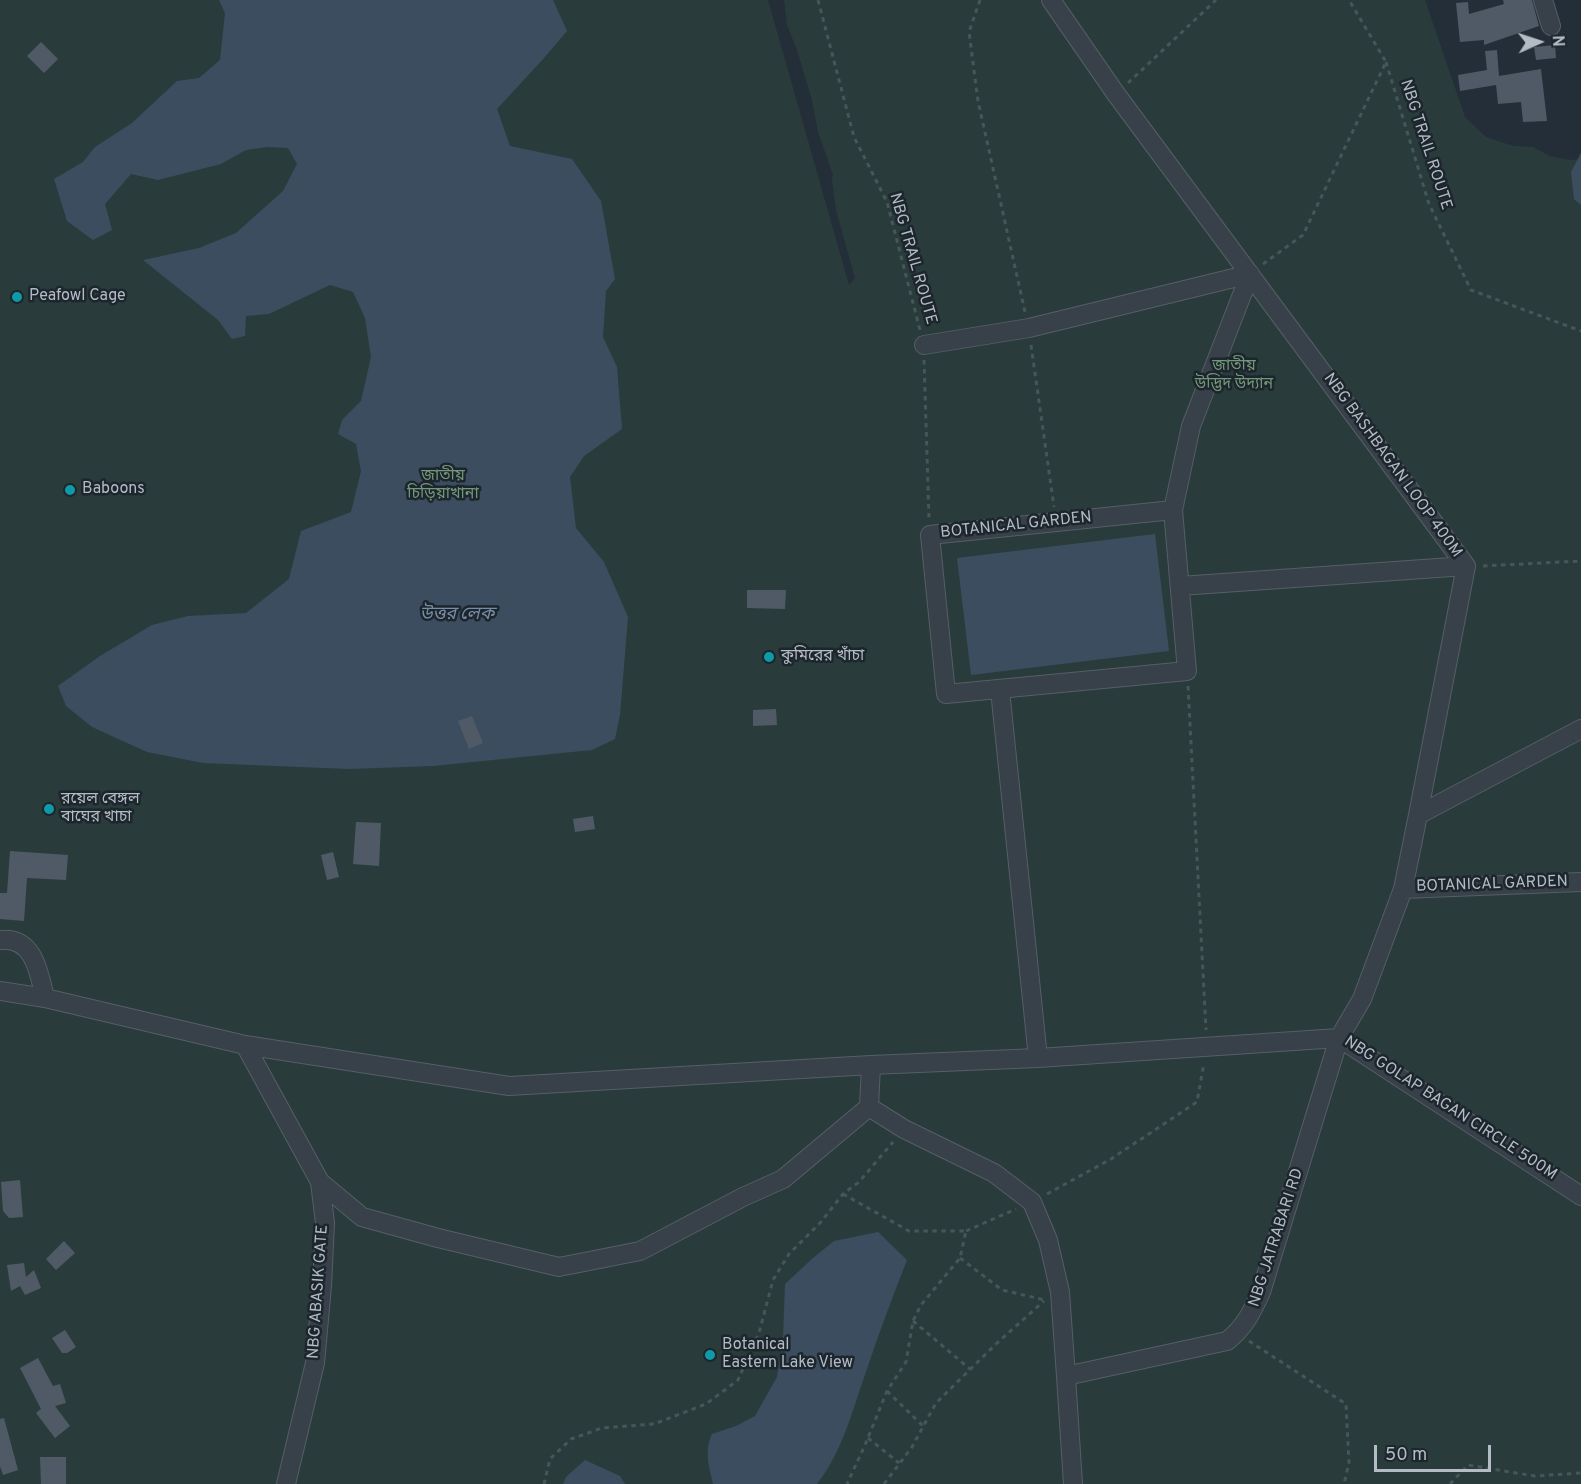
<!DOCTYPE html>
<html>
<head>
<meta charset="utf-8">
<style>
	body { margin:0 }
	#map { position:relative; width:1581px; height:1484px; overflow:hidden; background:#242e38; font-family:Overpass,sans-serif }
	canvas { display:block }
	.north { position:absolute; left:1509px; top:12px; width:60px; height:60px; -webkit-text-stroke:4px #1d252d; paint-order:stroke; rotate:87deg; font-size:16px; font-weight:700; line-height:24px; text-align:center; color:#b3bbc5 }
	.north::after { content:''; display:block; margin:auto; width:21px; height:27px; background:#b3bbc5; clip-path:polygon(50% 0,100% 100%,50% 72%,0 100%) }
	.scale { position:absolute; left:1374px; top:1445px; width:117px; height:27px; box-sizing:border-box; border:3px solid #b3bbc5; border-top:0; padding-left:8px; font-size:18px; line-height:21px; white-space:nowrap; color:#b3bbc5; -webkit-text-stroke:4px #1d252d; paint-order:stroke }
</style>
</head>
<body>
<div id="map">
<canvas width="1581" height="1484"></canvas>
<div class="north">N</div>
<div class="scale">50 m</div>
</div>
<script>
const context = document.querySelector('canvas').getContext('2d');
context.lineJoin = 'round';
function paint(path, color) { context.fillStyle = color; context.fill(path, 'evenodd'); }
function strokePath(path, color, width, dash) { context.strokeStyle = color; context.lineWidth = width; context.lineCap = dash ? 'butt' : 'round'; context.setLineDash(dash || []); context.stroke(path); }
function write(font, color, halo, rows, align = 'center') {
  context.font = font + ' Overpass,"Noto Sans Bengali",sans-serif'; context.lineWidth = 5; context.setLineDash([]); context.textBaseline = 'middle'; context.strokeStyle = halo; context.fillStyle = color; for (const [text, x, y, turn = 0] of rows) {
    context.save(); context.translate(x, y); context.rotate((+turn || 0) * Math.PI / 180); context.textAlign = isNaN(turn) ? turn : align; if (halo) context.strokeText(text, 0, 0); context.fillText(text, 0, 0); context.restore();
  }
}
paint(new Path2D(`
	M0,0H768L849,285L855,278L836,210L832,180L833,175L818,132L812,100L797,50L787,25L784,0H1425L1465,117L1486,137L1513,146L1533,147L1550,156L1569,160L1581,159V1484H0Z`), '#293c3b');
paint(new Path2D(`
	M219,0H553L567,31L544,58L497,109L510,146L572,159L601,201L615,279L606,291L603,337L617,367L622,429L584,456L570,477L576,528L604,562L628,617L620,715L615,739L592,750L433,766L348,769L203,763L147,752L92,727L66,706L58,686L100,656L152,625L188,616L246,613L289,579L301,531L351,512L361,471L356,444L338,434L342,420L361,401L371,357L365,318L353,292L330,285L269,314L246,316L245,336L232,339L218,320L143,260L199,248L236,233L283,191L297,164L288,148L268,147L246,150L221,164L158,180L131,174L105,204L112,230L93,240L67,221L54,179L83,162L95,147L132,123L177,81L199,78L220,60L225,13Z
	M1581,153V205L1574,199L1571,172Z
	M1155,534L1169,651L971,675L957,558Z
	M878,1232L907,1260C893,1296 879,1332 867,1369C853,1408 843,1451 817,1484H713C709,1466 704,1451 712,1434L736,1426L755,1416L777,1377L783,1339L785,1284L813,1258L834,1241Z
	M585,1460L620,1476L625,1484H563L566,1477Z`), '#3c4d60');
paint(new Path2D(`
	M1503,0H1532L1539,26L1484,45V40L1460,42L1456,3L1468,2L1469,14L1504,4Z
	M41,42L58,59L44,73L27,56Z
	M1555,45L1556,58L1536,60L1534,47Z
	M1497,50L1499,76L1541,69L1547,121L1523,122L1521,102L1498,104L1496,85L1460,91L1458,75L1487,70L1485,51Z
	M747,590H786L785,609L747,608Z
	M776,709L777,725L753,726V710Z
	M472,716L483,743L469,749L458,721Z
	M593,816L595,829L575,832L573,819Z
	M356,822L381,823L379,866L353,864Z
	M10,851L68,855L66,880L27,878L24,921L0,919V893H7Z
	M333,852L339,877L327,880L321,855Z
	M20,1180L23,1217L9,1218L3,1211L1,1182Z
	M64,1241L75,1253L56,1270L46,1259Z
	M24,1263L26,1277L34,1270L41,1288L25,1295L20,1286L11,1291L7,1265Z
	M65,1330L76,1347L67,1353H62L52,1338Z
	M38,1358L53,1386L60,1384L66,1403L55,1406L70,1426L55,1438L36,1413L41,1409L20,1368Z
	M4,1418L18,1470L3,1475L0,1466V1419Z
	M40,1457H66V1484H41Z`), '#505a67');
const street = new Path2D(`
	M1051,0L1116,94L1466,566
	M1543,0L1551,26
	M924,345L1029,328L1250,274
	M1173,510L930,535L946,694L1187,671L1173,510L1191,426L1250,274
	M1180,586L1466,566
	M1000,690L1038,1058
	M1418,815L1466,566
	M1403,889L1581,882
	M0,940C34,936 39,973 45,998
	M0,991L45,998L245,1045L509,1086L871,1065L1038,1058L1339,1038
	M1339,1038L1581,1196
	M245,1045L320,1182L325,1223L322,1286L315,1363L286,1484
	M869,1107L904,1129L994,1173L1032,1202L1048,1240L1060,1292L1066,1376
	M320,1182L362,1217L438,1238L559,1267L640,1251L743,1197L783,1179L869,1107L871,1065
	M1073,1484L1066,1376L1227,1341C1244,1328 1252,1312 1261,1292L1339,1038L1362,999L1403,889L1418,815L1581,729`);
strokePath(street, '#565e67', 20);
strokePath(new Path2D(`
	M818,0L854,137L887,202L920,330
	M980,0L969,32L978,101L1025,312
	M1386,62L1429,204L1471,290L1581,331
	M1128,83L1216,0
	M1263,264L1303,235L1386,62L1349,0
	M1031,345L1054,507
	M924,360L929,518
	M1483,566L1581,561
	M1188,686L1206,1030
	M843,1194L909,1231H966L960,1258L921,1305L913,1321L906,1362L887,1391L865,1445L847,1484
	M1047,1194L1111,1159L1197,1102L1204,1063
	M966,1231L1016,1209
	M960,1258L1002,1290L1045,1300
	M913,1321L970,1369
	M1249,1341L1346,1404L1349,1463L1344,1484
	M887,1391L923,1426
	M868,1438L899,1463
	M544,1484L550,1459L571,1439L602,1428L654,1424L706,1404L738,1380L759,1333L773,1280L789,1254L820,1223L843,1194L859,1182L893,1142
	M884,1484L912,1447L936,1403L996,1344L1044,1301
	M1450,1484L1468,1465L1535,1476L1581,1473`), '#465759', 3, [4.5, 4.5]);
strokePath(street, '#384049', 18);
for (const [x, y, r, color] of [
	[17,297,6,"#0f9aa8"],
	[70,490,6,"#0f9aa8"],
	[769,657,6,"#0f9aa8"],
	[49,809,6,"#0f9aa8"],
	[710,1355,6,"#0f9aa8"]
]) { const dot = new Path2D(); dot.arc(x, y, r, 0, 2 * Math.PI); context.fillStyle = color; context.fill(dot); strokePath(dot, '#1d252d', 2); }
write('16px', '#b3bbc5', '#1d252d', [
	["NBG TRAIL ROUTE",1425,145,72],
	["NBG TRAIL ROUTE",912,259,74],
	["NBG BASHBAGAN LOOP 400M",1392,466,54],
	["BOTANICAL GARDEN",1016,526,-6],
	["BOTANICAL GARDEN",1492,885,-2],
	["NBG GOLAP BAGAN CIRCLE 500M",1450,1109,33],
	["NBG JATRABARI RD",1277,1238,-72],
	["NBG ABASIK GATE",319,1292,-86]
]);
write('16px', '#b3bbc5', '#1d252d', [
	["Peafowl Cage",29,297],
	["Baboons",82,490],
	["কুমিরের খাঁচা",781,657],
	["রয়েল বেঙ্গল",61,800],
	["বাঘের খাচা",61,818],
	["Botanical",722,1346],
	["Eastern Lake View",722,1364]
], 'left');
write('16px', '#74987a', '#1d252d', [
	["জাতীয়",1234,367],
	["উদ্ভিদ উদ্যান",1234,385],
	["জাতীয়",443,477],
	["চিড়িয়াখানা",443,495]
]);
write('italic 18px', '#778da5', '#1d252d', [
	["উত্তর লেক",457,615]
]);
</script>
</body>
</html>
